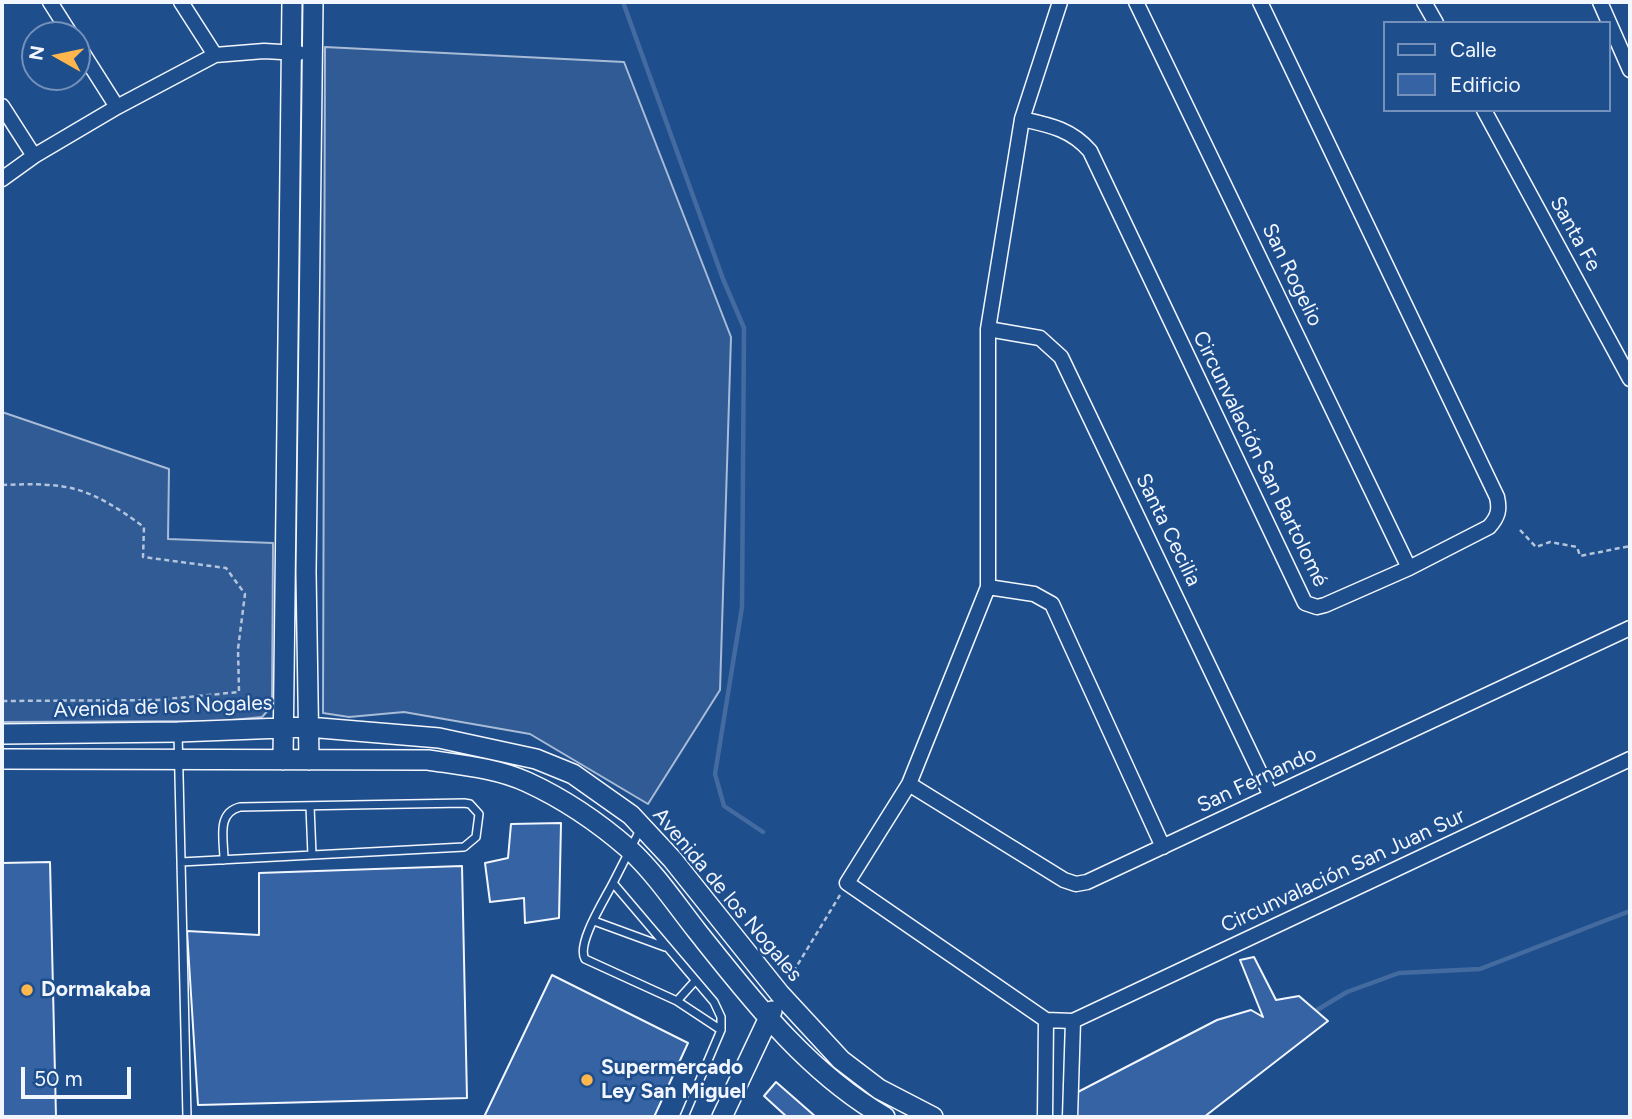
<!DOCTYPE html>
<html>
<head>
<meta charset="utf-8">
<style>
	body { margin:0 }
	#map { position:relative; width:1632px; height:1119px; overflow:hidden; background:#1f4e8c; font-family:Figtree,sans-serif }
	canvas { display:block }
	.frame { position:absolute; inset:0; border:4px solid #f2f6ff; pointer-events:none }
	.legend { position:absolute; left:1383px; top:21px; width:228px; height:91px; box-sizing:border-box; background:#1f4e8c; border:2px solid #7391ba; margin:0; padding:9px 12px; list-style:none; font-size:21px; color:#f2f6ff }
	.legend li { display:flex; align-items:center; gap:14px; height:35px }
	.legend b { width:35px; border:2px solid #7391ba }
	.north { position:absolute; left:21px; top:21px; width:70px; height:70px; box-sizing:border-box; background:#1f4e8c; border:2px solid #7391ba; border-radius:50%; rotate:279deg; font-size:19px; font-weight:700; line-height:28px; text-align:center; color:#f2f6ff }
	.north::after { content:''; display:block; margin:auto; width:24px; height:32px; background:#ffb74d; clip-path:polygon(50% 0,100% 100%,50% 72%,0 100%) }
	.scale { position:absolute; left:21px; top:1067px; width:110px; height:32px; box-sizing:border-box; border:4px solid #f2f6ff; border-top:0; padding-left:9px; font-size:21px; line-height:24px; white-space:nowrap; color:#f2f6ff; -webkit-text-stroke:5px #1f4e8c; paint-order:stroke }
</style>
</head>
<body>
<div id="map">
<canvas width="1632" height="1119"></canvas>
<div class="frame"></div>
<ul class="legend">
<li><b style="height:9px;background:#1f4e8c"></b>Calle</li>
<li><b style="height:19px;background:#3563a3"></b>Edificio</li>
</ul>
<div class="north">N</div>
<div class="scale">50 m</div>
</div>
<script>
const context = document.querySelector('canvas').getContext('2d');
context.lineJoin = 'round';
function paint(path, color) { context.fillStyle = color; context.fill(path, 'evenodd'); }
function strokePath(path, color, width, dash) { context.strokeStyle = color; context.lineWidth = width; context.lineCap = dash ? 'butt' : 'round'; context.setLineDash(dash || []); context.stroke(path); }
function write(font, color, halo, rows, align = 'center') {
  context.font = font + ' Figtree,sans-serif'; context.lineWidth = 5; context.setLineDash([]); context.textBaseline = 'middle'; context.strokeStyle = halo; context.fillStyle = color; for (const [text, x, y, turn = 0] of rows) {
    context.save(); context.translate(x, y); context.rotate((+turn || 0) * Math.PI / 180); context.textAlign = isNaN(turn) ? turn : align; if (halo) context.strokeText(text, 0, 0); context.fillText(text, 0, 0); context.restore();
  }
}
const built = new Path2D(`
	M325,47L624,62L731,337L720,690L648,804L530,734L404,712L349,717L323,713Z
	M2,412L169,469L168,539L273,543L272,706L262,717L222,721L2,722Z`);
paint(built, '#305b95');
strokePath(built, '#a8bbd7', 2);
strokePath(new Path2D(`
	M623,2L723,279L744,328L742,607L715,774L724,806L763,832
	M1312,1013L1347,992L1399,973L1480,969L1630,911`), '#446ba0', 4.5);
const building = new Path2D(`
	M561,823L559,918L525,923L524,898L490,902L485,863L508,858L511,824Z
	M50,862L56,1117H2V863Z
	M462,866L467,1098L198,1105L187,931L259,935V873Z
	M1254,957L1276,1000L1299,996L1328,1021L1204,1117H1073L1074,1094L1217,1020L1251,1010L1263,1017L1240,960Z
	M552,975L688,1043L654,1117H484Z
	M776,1082L816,1117H787L764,1096Z`);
paint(building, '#3563a3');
strokePath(building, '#f2f6ff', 2);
const lane = new Path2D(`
	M178,733L187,1117
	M310,806L312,855
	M641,828L613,883L714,1002L721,1017V1030L684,1117
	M181,862C275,857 370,852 464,847L476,837L479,814L470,804L464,803L240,807C216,813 224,839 224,860
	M613,883C605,899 576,944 585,959L677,1001L695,981
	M594,921L665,947
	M677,1001L721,1030`);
const street = new Path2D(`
	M50,2L71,35
	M181,2L215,55
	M1060,2L1022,119L988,329V587L909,784L847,883L1046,1020L1073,1021L1630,759
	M1136,2L1409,568
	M1424,2L1436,23
	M1600,2L1630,70
	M77,44L117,107
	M2,106L34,156
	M1484,110L1630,379
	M1022,119C1049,125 1071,129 1090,151L1305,603L1317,607L1325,605L1409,568L1489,527C1498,517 1500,510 1497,497L1260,2
	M2,179L34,156L117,107L215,55L264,51L299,53
	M988,329L1040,338L1061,357L1271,796
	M988,587L1034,594L1052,604L1163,847
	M909,784L1064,880L1076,884L1087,882L1630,628
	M1045,1117L1046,1020
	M1070,1117L1073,1021`);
const secondary = new Path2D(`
	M2,734L178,732L308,727L439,738L536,759L573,774L631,815L672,859L780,994L841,1060L879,1089L933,1117
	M2,759L428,760C461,765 496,768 527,782C564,799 598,822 629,849C655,873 675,903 697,931C752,1000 807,1072 885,1117
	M283,760L292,2
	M309,760L306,572L313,2
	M722,1117L772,1011`);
strokePath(lane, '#f2f6ff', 10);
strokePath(street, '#f2f6ff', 17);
strokePath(secondary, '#f2f6ff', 22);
strokePath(new Path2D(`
	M2,485C70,482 89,487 144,527L143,557L226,568L245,594L238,649L239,692L158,700L2,701
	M1520,530L1536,547L1550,542L1577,547L1580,556L1630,546
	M789,979L840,895`), '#b3c4dc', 2.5, [5, 3.5]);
strokePath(lane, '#1f4e8c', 7);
strokePath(street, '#1f4e8c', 14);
strokePath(secondary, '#1f4e8c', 19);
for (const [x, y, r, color] of [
	[27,990,7,"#ffb74d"],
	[587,1080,7,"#ffb74d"]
]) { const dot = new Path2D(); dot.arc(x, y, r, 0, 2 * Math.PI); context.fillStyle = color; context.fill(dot); strokePath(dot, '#1f4e8c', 2.5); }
write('21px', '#f2f6ff', '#1f4e8c', [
	["Santa Fe",1575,234,61],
	["San Rogelio",1292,275,64],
	["Circunvalación San Bartolomé",1260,459,64],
	["Santa Cecilia",1168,530,64],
	["Avenida de los Nogales",163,707,-2],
	["San Fernando",1257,780,-25],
	["Circunvalación San Juan Sur",1343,871,-25],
	["Avenida de los Nogales",727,895,50]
]);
write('bold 21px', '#f2f6ff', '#1f4e8c', [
	["Dormakaba",41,990],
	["Supermercado",601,1068],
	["Ley San Miguel",601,1092]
], 'left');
</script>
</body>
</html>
